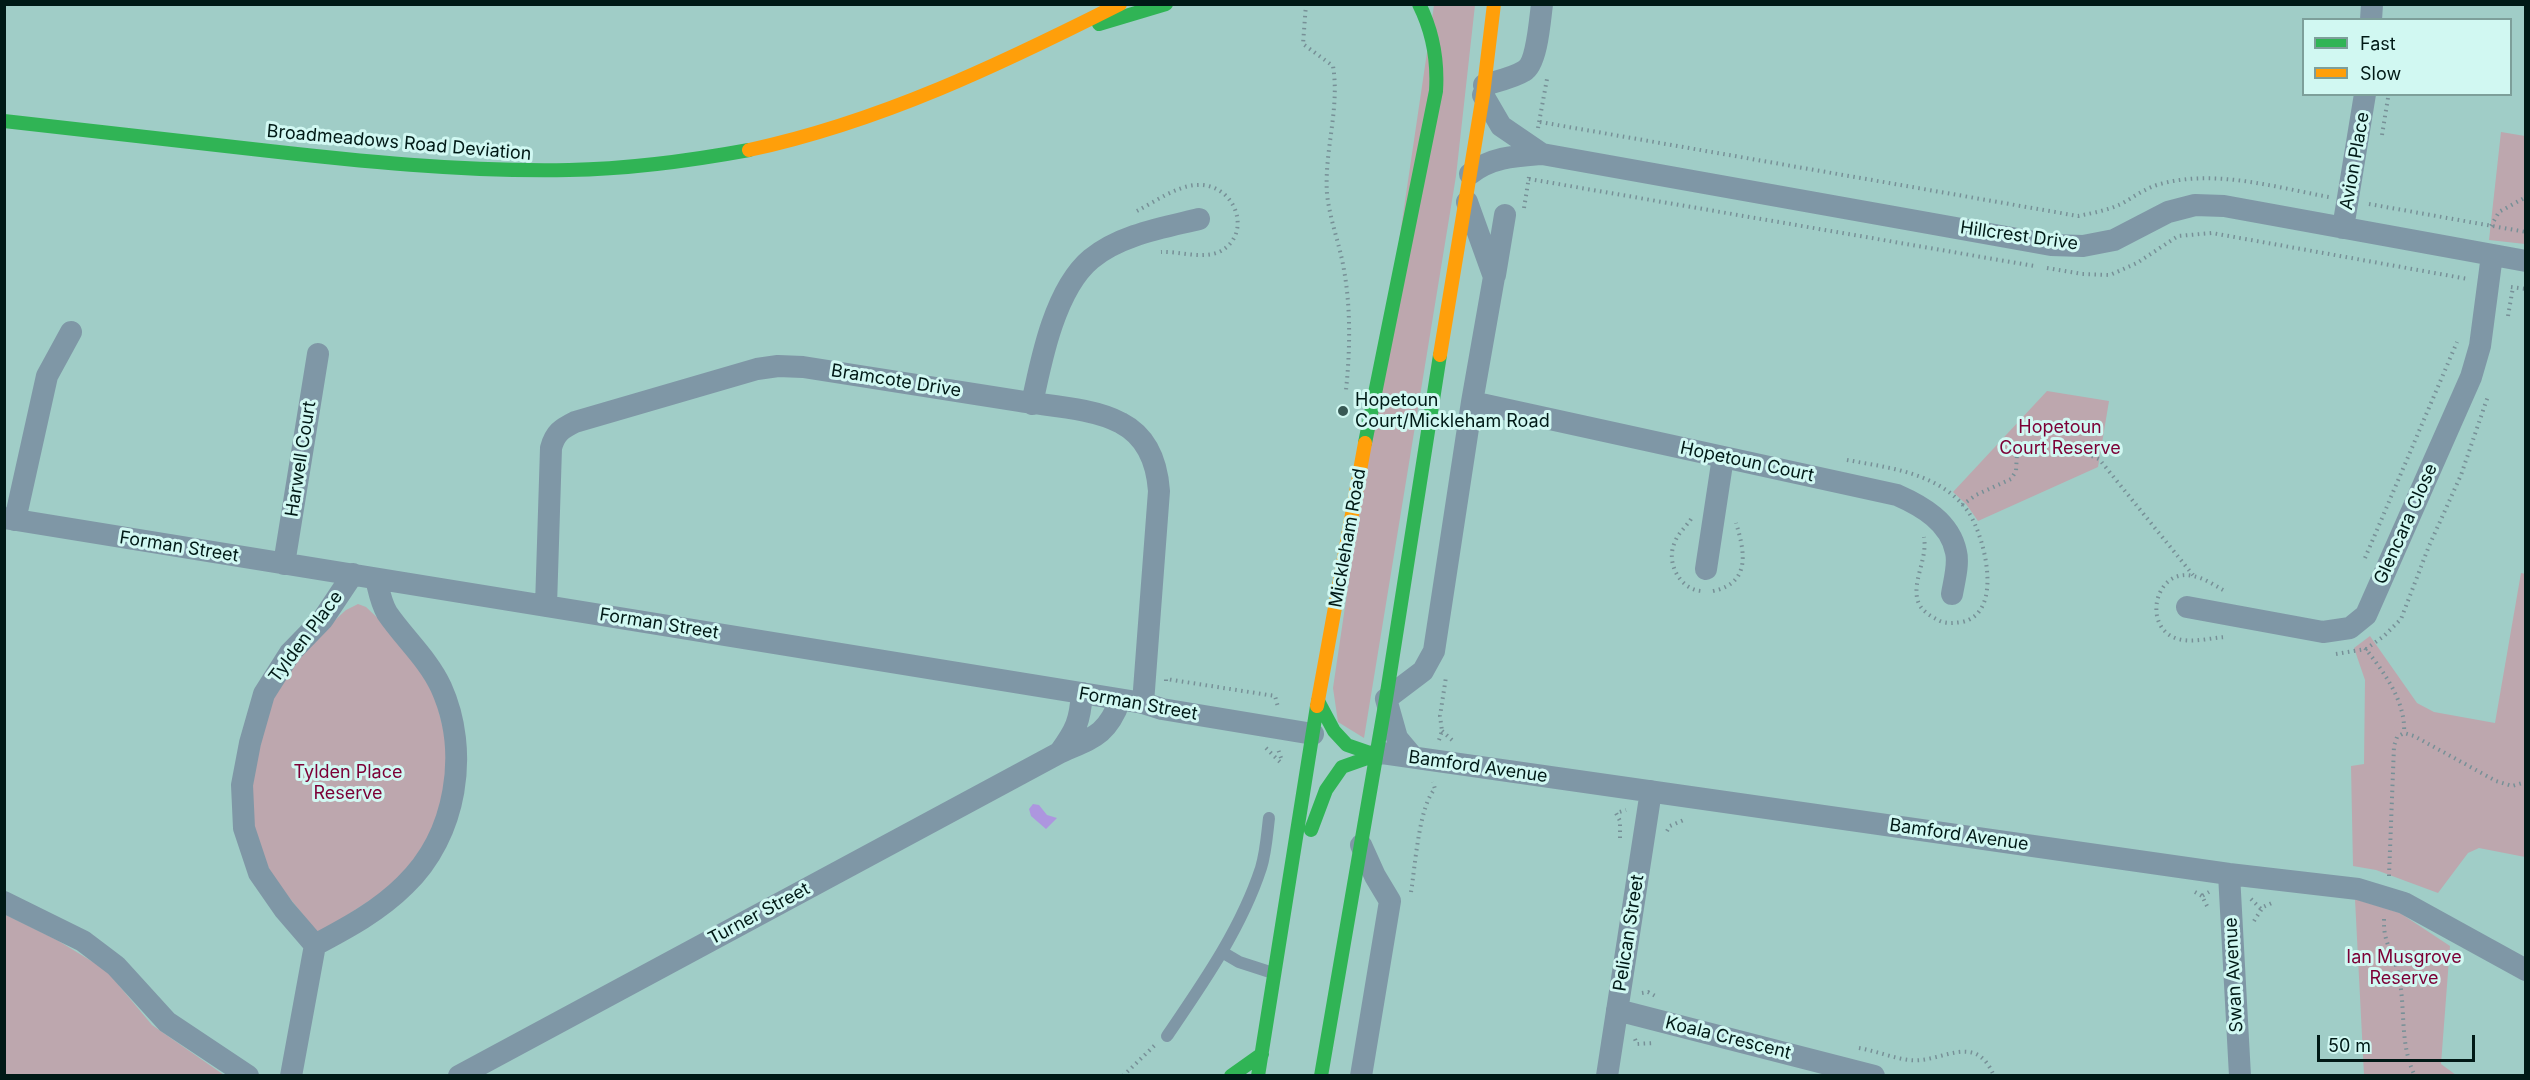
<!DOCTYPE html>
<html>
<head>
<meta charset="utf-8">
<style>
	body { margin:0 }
	#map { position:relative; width:2530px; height:1080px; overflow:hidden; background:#a0cdc7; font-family:Inter,sans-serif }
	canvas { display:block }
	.frame { position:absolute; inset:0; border:6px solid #001916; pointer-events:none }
	.legend { position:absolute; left:2302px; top:18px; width:210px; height:78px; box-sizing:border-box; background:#d1f8f2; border:2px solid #7d9f9a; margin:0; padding:8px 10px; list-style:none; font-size:18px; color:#001916 }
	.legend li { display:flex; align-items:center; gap:12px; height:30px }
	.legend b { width:30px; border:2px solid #7d9f9a }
	.scale { position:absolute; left:2317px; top:1035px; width:158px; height:27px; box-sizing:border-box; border:3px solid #001916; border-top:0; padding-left:8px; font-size:18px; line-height:21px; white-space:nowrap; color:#001916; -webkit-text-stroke:4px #d1f8f2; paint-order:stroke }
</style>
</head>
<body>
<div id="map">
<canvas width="2530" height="1080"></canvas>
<div class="frame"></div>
<ul class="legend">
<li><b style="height:8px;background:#30b455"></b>Fast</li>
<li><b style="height:8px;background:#ff9f0a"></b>Slow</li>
</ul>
<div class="scale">50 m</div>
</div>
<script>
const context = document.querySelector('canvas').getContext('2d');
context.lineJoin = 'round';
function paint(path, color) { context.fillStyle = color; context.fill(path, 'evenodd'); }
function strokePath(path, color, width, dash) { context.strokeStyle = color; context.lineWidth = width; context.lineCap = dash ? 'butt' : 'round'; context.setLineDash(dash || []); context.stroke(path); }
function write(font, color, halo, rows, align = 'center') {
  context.font = font + ' Inter,sans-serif'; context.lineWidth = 6; context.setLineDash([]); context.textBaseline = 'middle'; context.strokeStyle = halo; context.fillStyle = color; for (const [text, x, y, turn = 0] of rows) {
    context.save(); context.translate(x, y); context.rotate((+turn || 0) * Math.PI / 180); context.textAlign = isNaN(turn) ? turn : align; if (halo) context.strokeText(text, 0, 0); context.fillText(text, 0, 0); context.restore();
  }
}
paint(new Path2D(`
	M1434,5H1475L1456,176L1364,738L1338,722L1333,688Z
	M2501,132L2525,136V244L2489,240Z
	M2047,391L2109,401L2098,467L1978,521L1966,504L1953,492Z
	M2521,573L2526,574L2525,857L2479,848L2468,853L2438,893L2376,870L2353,866L2351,766L2364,764L2365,680L2354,648L2370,636L2417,703L2434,712L2495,723Z
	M358,604L366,607L385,625L424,674L436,700L449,752L439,820L401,880L323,931H316L271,875L249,814L261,723L281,683L305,648L346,610Z
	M2355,899L2400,913L2450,946L2441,1064L2456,1075H2364Z
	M4,914L57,940L106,970L152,1025L224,1075H5Z`), '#bda7ae');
paint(new Path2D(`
	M1033,804L1039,805L1047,815L1057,818L1046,829L1031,816L1029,809Z`), '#ad96df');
strokePath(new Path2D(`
	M1306,4L1303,44L1333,66C1340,109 1324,151 1327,194C1330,221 1340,245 1344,270C1351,309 1350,352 1346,390
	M1540,122L2078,216C2093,213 2109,210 2123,203C2135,196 2146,188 2160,184C2215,169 2274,187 2329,197
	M1538,128L1547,79
	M2382,135L2388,98
	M1529,179L2034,266
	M2369,204L2526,232
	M1524,208L1529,177
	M1137,211C1154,202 1177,186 1196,185C1234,182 1254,232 1221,251C1204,260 1179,251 1161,252
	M2491,226L2499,212L2526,197
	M2047,268L2082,274L2110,275L2137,263L2178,236L2212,233L2468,279
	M2511,287L2526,289
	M2508,316L2513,287
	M1847,460C1879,466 1915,470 1943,488C1953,494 1963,504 1969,513C1985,538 2004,613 1962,622C1954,623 1947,624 1940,621C1932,617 1923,612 1919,604C1910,584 1928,560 1924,537
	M1962,505L1976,495L2011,479L2016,471L2017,453L2028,445C2051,442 2078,450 2099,459L2193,575
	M1691,519C1686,527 1678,533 1675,542C1665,562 1680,590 1702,591
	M2365,558L2457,342
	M2223,590C2214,585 2204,578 2193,576C2155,567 2141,628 2178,639C2193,643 2210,638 2225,637
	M1713,591C1751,583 1745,552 1736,523
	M2365,648C2383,671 2406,701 2404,733
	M2336,654L2366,649L2384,636L2401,619L2429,546L2461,475L2488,396
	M1166,681V679L1275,696L1278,707
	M1442,731L1453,741
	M1439,740L1442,731L1440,716L1446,677
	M1266,748L1280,762L1281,758L1278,749
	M1667,831L1670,826L1686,819
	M1620,838V821L1616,813L1626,810
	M2389,876L2394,746L2397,737L2404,733L2414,736L2496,781L2512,786L2526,782
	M1411,892C1415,868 1419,805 1435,789L1433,782
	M2195,892L2202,896
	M2251,899L2261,909
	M2207,906L2202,896L2209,892
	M2384,919C2383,940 2391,950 2397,969C2407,1004 2398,1042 2415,1076
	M2254,921L2263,907L2274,902
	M1642,993L1648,992L1657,997
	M1635,1039L1637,1044L1654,1043
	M1859,1048C1876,1051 1893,1058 1909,1060C1942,1064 1975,1030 1994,1076
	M1123,1076L1155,1045`), '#779097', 4, [1.5, 4.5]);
strokePath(new Path2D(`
	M1222,952L1239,962L1273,973
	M1167,1036C1203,983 1241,929 1261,868C1266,852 1267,834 1269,818`), '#7f97a6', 12);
strokePath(new Path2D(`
	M2371,20L2372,4
	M1484,85C1497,81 1513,78 1524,71C1537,64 1540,19 1542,4
	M1483,95L1501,126L1542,154
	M1470,174C1491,157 1516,156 1542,154L2051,245L2083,246L2114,240L2168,212L2195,205L2224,206L2526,261
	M2343,228L2365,94
	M1495,275L1505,215
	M1472,402L1897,495C1922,506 1950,522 1956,552C1959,564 1954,582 1952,594
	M1032,404C1041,360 1055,289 1091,259C1120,235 1162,228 1199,219
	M4,518L1143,703L1162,709L1313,734
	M15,520L47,376L71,332
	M284,564L318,354
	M1706,569L1723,457
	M546,606L551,448C555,433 561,429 575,422L757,369L778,366L803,367C875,378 947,390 1019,401C1049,406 1094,408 1121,423C1148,437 1157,463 1159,491L1143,703
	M2187,607L2323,632L2350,628L2366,615L2471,377L2480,346L2492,255
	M1060,752C1076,730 1080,721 1082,693
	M1376,755L1382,753L2229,874L2358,889L2404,903L2526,970
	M1413,757L1397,738L1386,699L1423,671L1434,651L1472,402L1494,277L1467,202
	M2229,874L2240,1076
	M4,902L83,941L116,966L167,1022L248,1076
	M315,945C347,928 379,911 405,885C457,835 470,751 441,687C428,659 404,638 387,613C381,603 379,591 376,579
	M315,945L284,909L259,873L244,828L242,785L250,743L264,694L290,653L323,619L353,574
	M1617,1010L1874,1076
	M291,1076L315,945
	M459,1076L1059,753C1092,738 1107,736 1120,700
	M1361,1076L1390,901L1375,876L1361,845
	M1607,1076L1651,791`), '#7f97a6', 22);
strokePath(new Path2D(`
	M1099,24L1166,4
	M4,121C87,130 169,140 252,149C357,161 463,172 569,170C630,169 689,161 749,150
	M1365,443L1436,91C1438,60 1433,32 1419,4
	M1318,701L1334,731L1347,745L1376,755
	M1311,830L1326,790L1342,767L1376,755
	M1231,1076L1262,1054
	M1258,1076L1317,706
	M1321,1076L1386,699L1440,355`), '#30b455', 14);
strokePath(new Path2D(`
	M749,150C880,122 1001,64 1120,4
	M1440,355L1483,95L1494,4
	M1317,706L1365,443`), '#ff9f0a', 14);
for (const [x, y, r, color] of [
	[1343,411,6,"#385854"]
]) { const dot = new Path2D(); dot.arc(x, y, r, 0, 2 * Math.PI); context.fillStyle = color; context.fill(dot); strokePath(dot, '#d1f8f2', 2); }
write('18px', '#001916', '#d1f8f2', [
	["Broadmeadows Road Deviation",399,143,5],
	["Avion Place",2355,161,-80],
	["Hillcrest Drive",2019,236,8],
	["Bramcote Drive",896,381,9],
	["Harwell Court",301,459,-81],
	["Hopetoun Court",1747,462,12],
	["Glencara Close",2406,524,-66],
	["Mickleham Road",1348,538,-80],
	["Forman Street",179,547,9],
	["Forman Street",659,624,9],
	["Tylden Place",306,637,-53],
	["Forman Street",1138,704,10],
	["Bamford Avenue",1478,767,8],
	["Bamford Avenue",1959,835,8],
	["Turner Street",759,914,-28],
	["Pelican Street",1629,933,-81],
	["Swan Avenue",2234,975,-93],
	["Koala Crescent",1728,1038,14]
]);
write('18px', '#001916', '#d1f8f2', [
	["Hopetoun",1355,401],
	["Court/Mickleham Road",1355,422]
], 'left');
write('18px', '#7c0036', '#d1f8f2', [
	["Hopetoun",2060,428],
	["Court Reserve",2060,449],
	["Tylden Place",348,773],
	["Reserve",348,794],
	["Ian Musgrove",2404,958],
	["Reserve",2404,979]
]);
</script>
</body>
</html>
